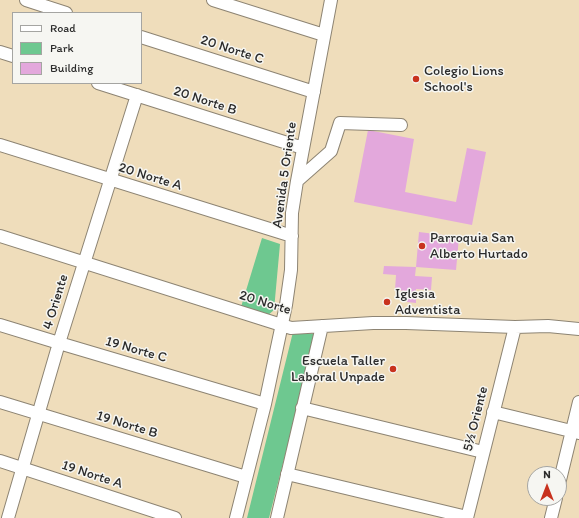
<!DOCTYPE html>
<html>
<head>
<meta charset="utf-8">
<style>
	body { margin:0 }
	#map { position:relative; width:579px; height:518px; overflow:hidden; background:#efddbb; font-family:Itim,sans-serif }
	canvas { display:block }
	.legend { position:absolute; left:12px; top:12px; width:130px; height:72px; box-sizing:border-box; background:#f6f6f2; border:1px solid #a5a5a2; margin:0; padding:5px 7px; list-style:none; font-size:12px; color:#2b2b2b }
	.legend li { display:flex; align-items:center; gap:8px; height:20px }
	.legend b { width:20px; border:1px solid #a5a5a2 }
	.north { position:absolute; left:527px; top:466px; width:40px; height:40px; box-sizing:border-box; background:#f6f6f2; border:1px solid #a5a5a2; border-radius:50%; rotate:0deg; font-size:11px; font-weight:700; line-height:16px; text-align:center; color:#2b2b2b }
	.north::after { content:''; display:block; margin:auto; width:14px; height:18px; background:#c8321e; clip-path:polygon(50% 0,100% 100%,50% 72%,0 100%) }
</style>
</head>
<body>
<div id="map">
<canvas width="579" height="518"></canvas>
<ul class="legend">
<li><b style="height:5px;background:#fff"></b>Road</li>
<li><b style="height:11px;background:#6ec890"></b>Park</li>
<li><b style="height:11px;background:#e3a8dc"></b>Building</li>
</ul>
<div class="north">N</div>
</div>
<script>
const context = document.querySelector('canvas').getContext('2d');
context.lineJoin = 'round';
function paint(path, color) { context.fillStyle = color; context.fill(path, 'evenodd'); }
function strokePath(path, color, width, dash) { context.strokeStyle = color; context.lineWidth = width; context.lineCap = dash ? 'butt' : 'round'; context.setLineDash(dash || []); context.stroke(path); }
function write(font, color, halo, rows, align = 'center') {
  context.font = font + ' Itim,sans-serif'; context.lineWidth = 3; context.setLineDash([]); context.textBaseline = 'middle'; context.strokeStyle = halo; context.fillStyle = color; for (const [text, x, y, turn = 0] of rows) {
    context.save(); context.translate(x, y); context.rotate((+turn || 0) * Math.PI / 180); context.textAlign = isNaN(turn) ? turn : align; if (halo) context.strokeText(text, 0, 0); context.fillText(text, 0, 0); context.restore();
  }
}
paint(new Path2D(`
	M262,238L280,244L274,310L267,316L241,307Z
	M293,332L316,334L269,518H247Z`), '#6ec890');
paint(new Path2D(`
	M368,130L414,139L405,192L456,202L467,148L486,152L472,225L354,202Z
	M419,232L459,237L456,270L416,267Z
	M384,266L416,267L415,276L432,277L431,290L416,289V303L407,302V291L395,290L396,275L383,274Z`), '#e3a8dc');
const minor = new Path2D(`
	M26,0L66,13
	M213,0L324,35
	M141,37L314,92
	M0,52L13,56
	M98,83L303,148
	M0,145L292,236
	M297,181L331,151L340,123L401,125
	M0,236L291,328L373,323H406L515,327L548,326L579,329
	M0,325L59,343L265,404
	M0,402L246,477
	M302,408L483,452
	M493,412L579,433
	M0,461L175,518
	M287,474L467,517
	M559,484L579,402
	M8,518L59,343L137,95
	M236,518L265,404L286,305L291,270L292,213L297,181L331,0
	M277,518L322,326
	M467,518L515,327
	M551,518L556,498`);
strokePath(minor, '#8d8473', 14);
strokePath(minor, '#fff', 12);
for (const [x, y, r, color] of [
	[416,79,4,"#c8321e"],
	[422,246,4,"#c8321e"],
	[387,302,4,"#c8321e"],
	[393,369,4,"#c8321e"]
]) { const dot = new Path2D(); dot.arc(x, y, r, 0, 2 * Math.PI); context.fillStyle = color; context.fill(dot); strokePath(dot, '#f6f6f2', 1.5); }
write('14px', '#2b2b2b', '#f6f6f2', [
	["20 Norte C",232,50,18],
	["20 Norte B",205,101,18],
	["Avenida 5 Oriente",285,175,-82],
	["20 Norte A",150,177,17],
	["4 Oriente",56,302,-73],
	["20 Norte",265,303,17],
	["19 Norte C",136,350,16],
	["5½ Oriente",476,419,-76],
	["19 Norte B",127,425,17],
	["19 Norte A",92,475,18]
]);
write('14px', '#2b2b2b', '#f6f6f2', [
	["Colegio Lions",424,71],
	["School's",424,87],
	["Parroquia San",430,238],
	["Alberto Hurtado",430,254],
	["Iglesia",395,294],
	["Adventista",395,310],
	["Escuela Taller",385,361,"right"],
	["Laboral Unpade",385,377,"right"]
], 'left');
</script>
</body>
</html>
